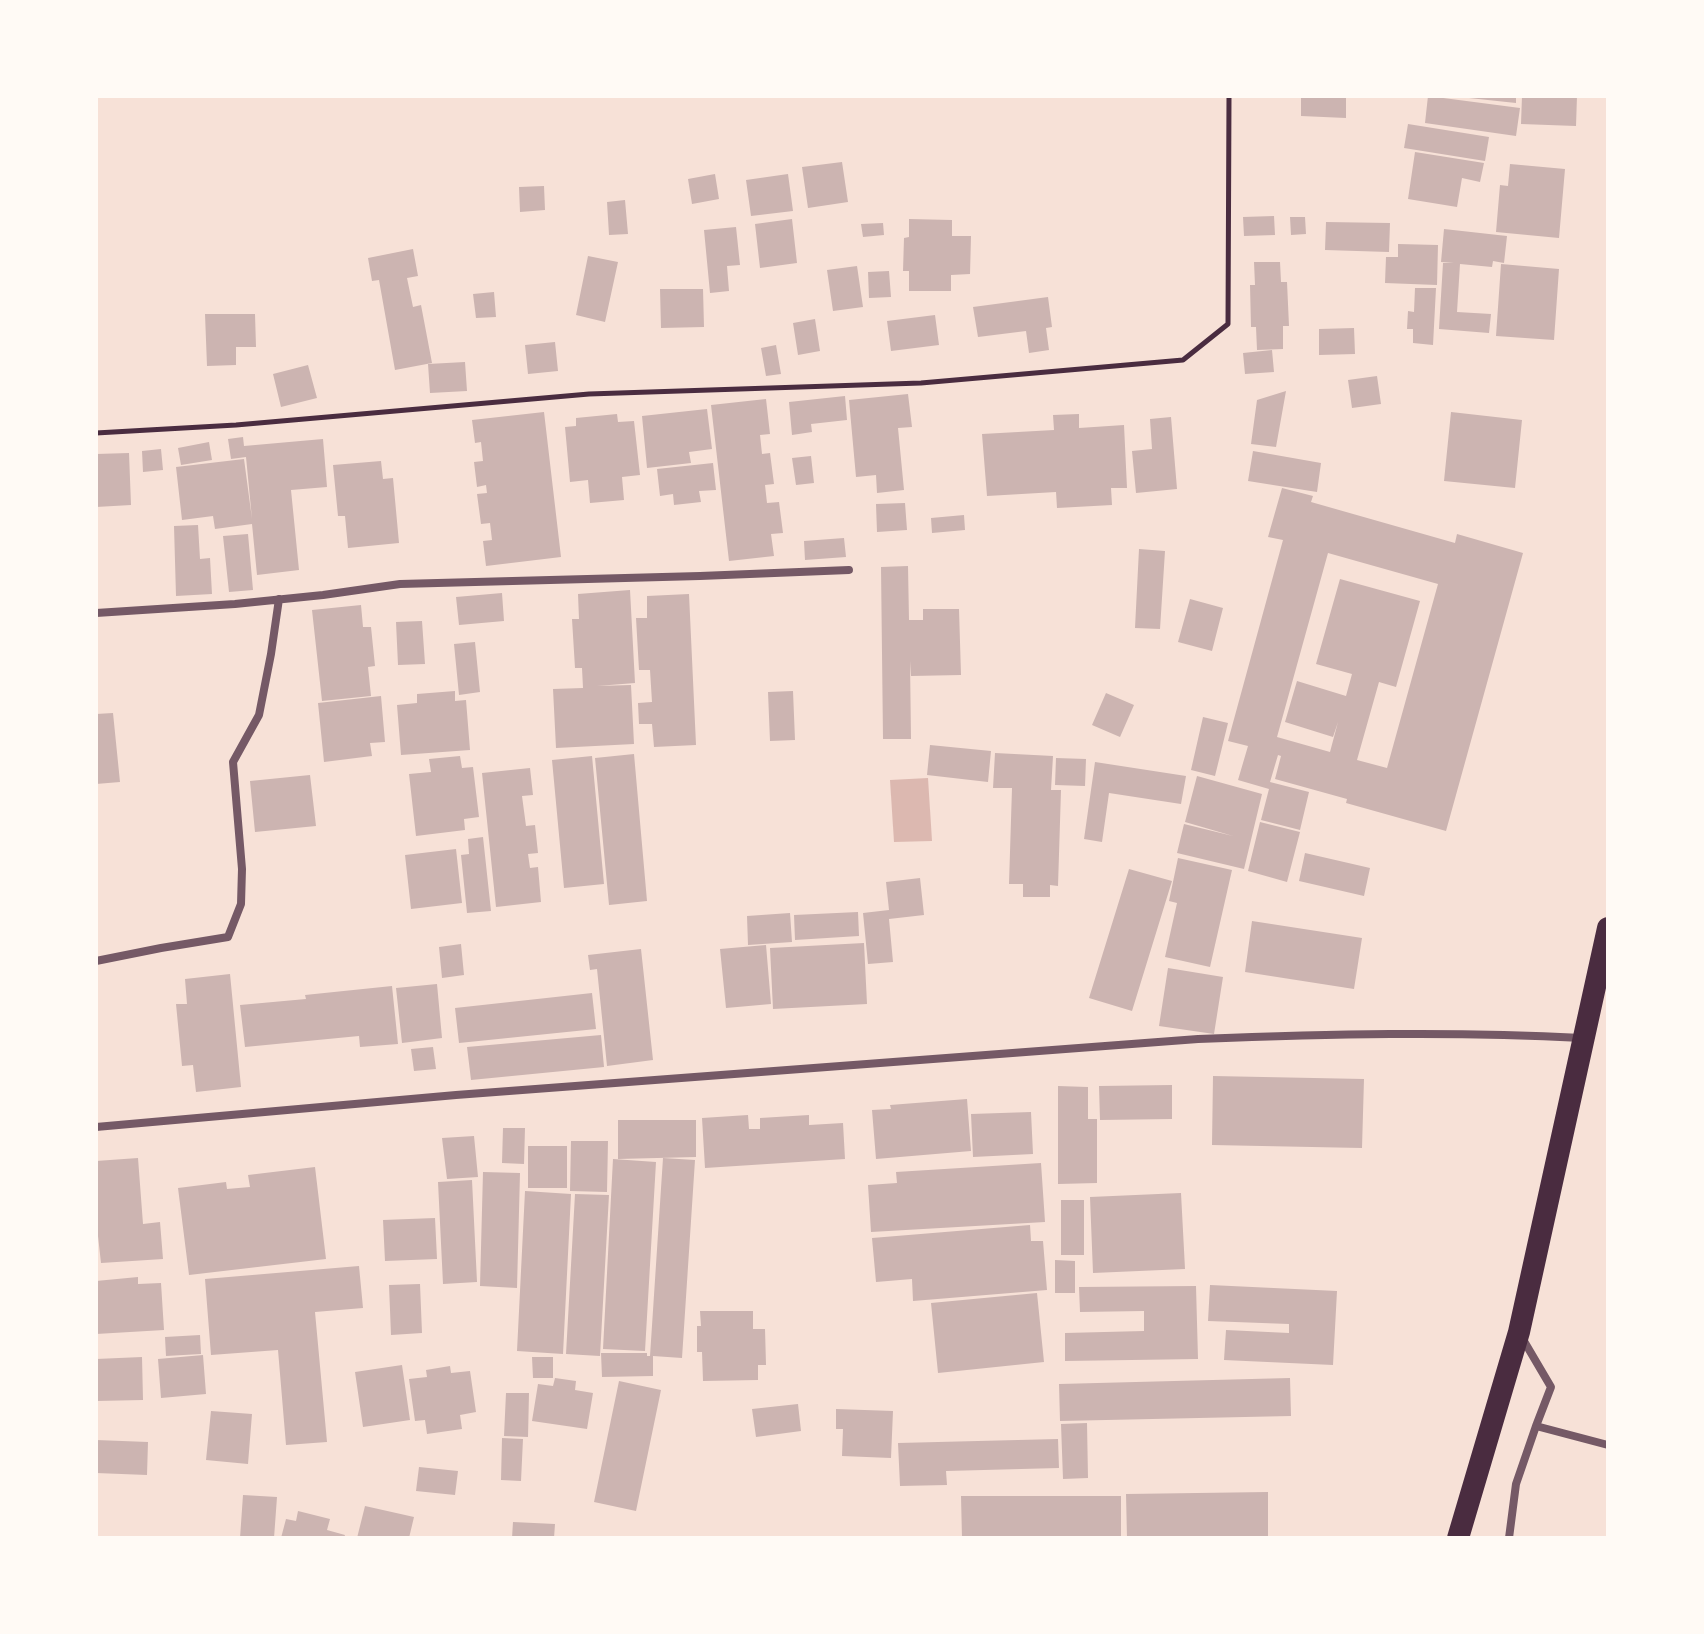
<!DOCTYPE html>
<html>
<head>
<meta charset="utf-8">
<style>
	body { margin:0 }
	#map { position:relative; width:1704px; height:1634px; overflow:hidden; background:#f7e1d7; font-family:"Open Sans",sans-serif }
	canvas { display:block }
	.frame { position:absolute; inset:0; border:98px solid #fffaf5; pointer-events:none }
</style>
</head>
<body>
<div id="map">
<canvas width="1704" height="1634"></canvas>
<div class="frame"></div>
</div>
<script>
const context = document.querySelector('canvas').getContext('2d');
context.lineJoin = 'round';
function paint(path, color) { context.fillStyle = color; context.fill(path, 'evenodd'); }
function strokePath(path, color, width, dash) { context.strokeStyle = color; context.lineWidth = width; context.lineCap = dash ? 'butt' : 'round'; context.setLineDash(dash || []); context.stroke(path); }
paint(new Path2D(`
	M928,778L932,841L894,842L890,780Z`), '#dcb8b0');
paint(new Path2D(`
	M1301,96H1346V118L1301,116Z
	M1428,96L1520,108L1516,136L1425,123Z
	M1469,96H1516V103L1469,98Z
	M1522,96H1577L1576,126L1521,124Z
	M1408,124L1489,137L1485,161L1404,148Z
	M1415,152L1484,163L1480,182L1462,178L1457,207L1408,199Z
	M842,162L848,202L808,208L802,167Z
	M1510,164L1565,169L1559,238L1496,232L1500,185L1508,186Z
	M715,174L719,199L692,204L688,179Z
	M788,174L793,211L751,216L746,180Z
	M544,186L545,210L520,212L519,187Z
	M625,200L628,234L609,235L607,202Z
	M1274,216L1275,235L1244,236L1243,217Z
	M1290,217H1305L1306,234L1291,235Z
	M792,219L797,263L760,268L755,224Z
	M909,219L952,220V236H971L970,274L951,275V291H909V271H903L904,238L909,237Z
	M1326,222L1390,223L1389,252L1325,250Z
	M883,223L884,235L863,237L861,224Z
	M736,227L740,265L727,266L729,291L710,293L704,230Z
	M1444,229L1507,236L1504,263L1493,261L1492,267L1460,264L1457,312L1491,314L1489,333L1439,329L1443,263H1454L1441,262Z
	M1398,244L1438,245L1437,285L1385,283L1386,257H1398Z
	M413,249L418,276L407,278L413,307L421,305L432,363L395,370L379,280L372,281L368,258Z
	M588,256L618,262L605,322L576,315Z
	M1254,262H1280L1281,282H1287L1289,326H1283V349L1257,350L1256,327H1251L1250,285H1255Z
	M1501,264L1559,269L1554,340L1496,336Z
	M857,266L863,307L833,311L827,270Z
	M889,271L891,297L869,298L868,272Z
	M1415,288H1436L1433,345L1413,343V329H1407L1408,311L1414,312Z
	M660,289H703L704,327L661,328Z
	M494,292L496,317L476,318L473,294Z
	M1048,297L1052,327L1046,328L1049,350L1029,353L1026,331L978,337L973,307Z
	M205,314H255L256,347H236V365L207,366Z
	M935,315L939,345L891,351L887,321Z
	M815,319L820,351L798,355L793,323Z
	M1354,328L1355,354L1319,355V329Z
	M555,342L558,371L528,374L525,345Z
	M776,345L781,374L766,376L761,348Z
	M1272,350L1274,372L1245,374L1243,353Z
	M465,362L467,391L430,393L428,364Z
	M308,365L317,398L281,407L273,374Z
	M1377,376L1381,404L1352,408L1348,380Z
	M1286,391L1276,447L1251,444L1257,400Z
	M908,394L912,427L898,428L904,490L877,493L876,475L856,477L849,400Z
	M845,396L847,420L811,424L812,432L792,435L789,402Z
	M766,399L770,434L760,435L762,454L770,453L774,484L765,485L767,503L779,502L783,533L771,534L774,556L729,561L711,405Z
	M707,409L712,449L689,452L691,463L647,468L642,416Z
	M544,412L561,557L486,566L483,541L492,540L490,523L481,524L477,494L487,493L486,485L477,487L474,462L483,461L481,442L475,443L472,420Z
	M1451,412L1522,420L1515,488L1444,481Z
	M617,414L618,422L634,421L640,475L622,477L624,500L590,503L588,480L570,482L565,427L576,426V418Z
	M1079,414V428L1124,425L1127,488H1111L1112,505L1057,508L1056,492L987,496L982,434L1054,430L1053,415Z
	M1171,417L1177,489L1136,493L1132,451L1152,449L1150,419Z
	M243,437L244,446L323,439L327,487L291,490L299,570L257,575L252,524L215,529L213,516L182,520L176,467L244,459L252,519L246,457L231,459L228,439Z
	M209,442L212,460L181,465L178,448Z
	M161,449L163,470L143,472L142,451Z
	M1253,451L1321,463L1317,492L1248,481Z
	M129,453L131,505L96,507V454Z
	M811,456L814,483L796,485L792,458Z
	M381,461L383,479L393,478L399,543L348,548L345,516H338L333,465Z
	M713,463L716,490L699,491L701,502L674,505L673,494L660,496L657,469Z
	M1282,488L1313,496L1311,502L1455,543L1457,534L1523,553L1446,831L1346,803L1347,799L1275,779L1281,756L1278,755L1270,782L1309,792L1300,830L1261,820L1269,789L1238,780L1248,746L1228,741L1283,540L1268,537ZM1328,553L1438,584L1387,768L1357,760L1379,682L1396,687L1420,601L1340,579L1316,664L1352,674L1346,696L1297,681L1285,722L1333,737L1338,722L1330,752L1277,737Z
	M905,503L907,530L877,532L876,504Z
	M964,515L965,530L932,533L931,518Z
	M198,525L200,559L210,558L212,594L176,596L174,526Z
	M248,534L253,590L229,592L223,536Z
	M844,538L846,557L805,560L804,541Z
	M1139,549L1165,551L1160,629L1135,628Z
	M908,566L909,620H923V609H959L961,675L911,676L910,661L911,739H883L881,567Z
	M630,590L635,683L597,686L631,685L634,744L556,748L553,689L583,688L582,668H575L572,619H579L578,594Z
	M502,593L504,621L459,625L456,597Z
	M689,594L696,745L654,747L652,724H639L638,703L652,702L650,670H639L636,618H647V596Z
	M1190,599L1223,608L1212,651L1178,642Z
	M361,605L363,627H371L375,666L368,667L371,696L322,701L312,610Z
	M422,621L425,664L398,665L396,622Z
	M475,642L480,692L459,695L454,644Z
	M455,691V701L466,700L470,750L401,755L397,705L417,703V694Z
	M793,691L795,740L770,741L768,692Z
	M1106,693L1134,705L1120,737L1092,725Z
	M381,696L385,742L370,743L372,756L324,762L318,703Z
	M113,713L120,782L96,784V714Z
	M1203,717L1228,723L1215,776L1191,770Z
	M930,745L991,751L988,782L927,775Z
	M995,753L1053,756L1051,790H1061L1058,886L1050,885V897H1023V884H1009L1012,788H993Z
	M634,754L647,901L609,905L595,758Z
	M460,756L462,768L473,767L479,817L464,819L465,830L416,836L409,774L431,772L429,759Z
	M592,756L604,884L564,888L552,760Z
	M1056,758L1086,759L1085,786L1055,785Z
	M1095,762L1186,776L1181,804L1109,793L1102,842L1084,839Z
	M530,768L533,795L522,796L526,826L535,825L538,853L528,854L530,868L538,867L541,902L496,907L482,773Z
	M310,775L316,826L255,832L250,781Z
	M1197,776L1262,794L1244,869L1177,853L1184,824L1233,836L1185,822Z
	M1260,822L1300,832L1287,882L1248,871Z
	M483,837L491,911L467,913L461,855L469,854L468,839Z
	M456,849L462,903L411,909L405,855Z
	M1305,853L1370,868L1364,896L1299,881Z
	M1178,858L1232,870L1210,967L1165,957L1177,903L1169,901Z
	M1129,869L1172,881L1132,1011L1089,998Z
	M920,878L924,915L889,919L893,962L868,964L863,913L889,910L886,882Z
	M858,912L859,936L795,940L794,915Z
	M790,913L792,942L748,945L747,916Z
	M1252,921L1362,938L1354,989L1245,972Z
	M864,943L867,1004L773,1009L770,948Z
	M461,944L464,975L442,978L439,947Z
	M766,945L771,1004L726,1008L720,949Z
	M641,949L653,1060L607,1066L597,969L590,970L588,955Z
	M1168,968L1223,977L1214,1034L1159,1026Z
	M230,974L241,1087L196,1092L193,1065L182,1066L176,1004H187L185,979Z
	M437,984L442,1038L402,1043L396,988Z
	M392,986L398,1044L360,1047L359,1036L245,1047L240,1005L306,999L305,995Z
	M592,993L596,1029L459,1043L455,1008Z
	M601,1035L604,1067L471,1080L467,1047Z
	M433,1047L436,1069L414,1071L411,1049Z
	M1213,1076L1364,1079L1362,1148L1212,1145Z
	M1172,1085V1119L1100,1120L1099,1086Z
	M1058,1086L1088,1087V1119H1097V1183L1058,1184Z
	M967,1099L971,1151L876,1159L872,1110L891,1109L890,1105Z
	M1031,1112L1033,1154L973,1157L971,1114Z
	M748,1115L749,1129H760V1118L809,1115V1125L843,1123L845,1159L705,1168L702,1118Z
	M618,1120H696V1157L618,1159Z
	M503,1128H525L524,1164L502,1163Z
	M474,1136L478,1177L447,1179L442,1138Z
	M571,1141H608L607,1192L570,1191Z
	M528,1146H567V1188H528Z
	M138,1158L143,1224L160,1222L163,1259L101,1263L96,1218V1161Z
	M663,1158L695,1160L682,1358L653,1356V1376L602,1377L601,1353H647V1356H650Z
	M613,1159L656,1162L645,1351L603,1349Z
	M1041,1163L1045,1222L871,1232L868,1185L897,1183L896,1172Z
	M315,1167L326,1259L189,1275L178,1188L226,1182L227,1189L250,1187L248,1175Z
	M483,1172L520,1173L517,1288L480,1286Z
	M472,1180L477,1282L443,1284L438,1182Z
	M525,1191L571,1194L563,1354L517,1351Z
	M1181,1193L1185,1269L1093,1273L1090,1197Z
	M575,1194L609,1195L600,1356L566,1354Z
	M1061,1200H1084V1255H1061Z
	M435,1218L437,1259L385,1261L383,1220Z
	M1030,1225L1031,1241H1043L1047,1290L913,1301L912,1279L876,1282L872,1238Z
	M1055,1260L1075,1261V1293H1055Z
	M359,1266L363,1308L315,1312L327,1442L286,1445L278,1350L211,1355L205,1279Z
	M138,1277V1284L161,1283L164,1330L96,1334V1281Z
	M420,1284L422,1333L391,1335L389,1285Z
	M1210,1285L1337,1291L1333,1365L1224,1360L1226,1330L1289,1333V1324L1208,1321Z
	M1196,1286L1198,1359L1065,1361V1333L1144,1331V1311L1080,1312L1079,1287Z
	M1037,1293L1044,1362L938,1373L931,1303Z
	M700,1311H753V1329H765L766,1365H758V1380L703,1381L702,1352H697V1326H701Z
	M200,1335L201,1354L166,1356L165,1337Z
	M203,1355L206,1394L161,1398L158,1359Z
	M142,1357L143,1400L96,1401V1359Z
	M532,1357H553V1378H533Z
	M402,1365L410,1420L363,1427L355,1372Z
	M450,1366L451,1373L470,1371L476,1412L460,1415L462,1429L427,1434L425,1420L415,1421L409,1379L427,1377L426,1370Z
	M555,1378L576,1381L575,1390L593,1393L587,1429L532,1421L538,1384L553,1386Z
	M1290,1378L1291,1416L1060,1421L1059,1384Z
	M619,1381L661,1390L636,1511L594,1502Z
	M506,1393H529L528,1437L504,1436Z
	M798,1404L801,1431L756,1437L752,1409Z
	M836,1409L893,1411L891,1458L842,1456L843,1429H836Z
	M211,1411L252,1414L248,1464L206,1460Z
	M1087,1423L1088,1478L1063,1479L1061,1424Z
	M502,1438L523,1439L521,1481L501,1480Z
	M1058,1439L1059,1468L946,1471L947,1485L900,1486L898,1443Z
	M96,1440L148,1442L147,1475L96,1473Z
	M419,1467L458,1471L455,1495L416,1491Z
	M1268,1492V1538H1127L1126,1494Z
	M243,1495L277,1497L274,1538H240Z
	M961,1496H1121V1538H962Z
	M365,1506L414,1517L409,1538H357Z
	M298,1511L330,1519L327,1530L345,1535L344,1538H281L286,1519L296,1521Z
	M513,1522L555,1524L554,1538H512Z`), '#ccb4b1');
strokePath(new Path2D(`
	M96,433L236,425L589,394L921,383L1183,360L1228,324L1229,96`), '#4a2c40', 5);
strokePath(new Path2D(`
	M96,613L235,604L323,595L400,584L700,576L849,570
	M96,961L161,948L228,937L241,904L242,869L233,762L259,715L271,654L279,599
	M96,1127L456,1095L1198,1039C1326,1034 1454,1031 1582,1038
	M1521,1336L1551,1387L1536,1426L1608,1445
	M1509,1538L1516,1484L1536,1426`), '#755966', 8);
strokePath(new Path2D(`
	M1458,1538L1519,1332L1608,928`), '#4a2c40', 22);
</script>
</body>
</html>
